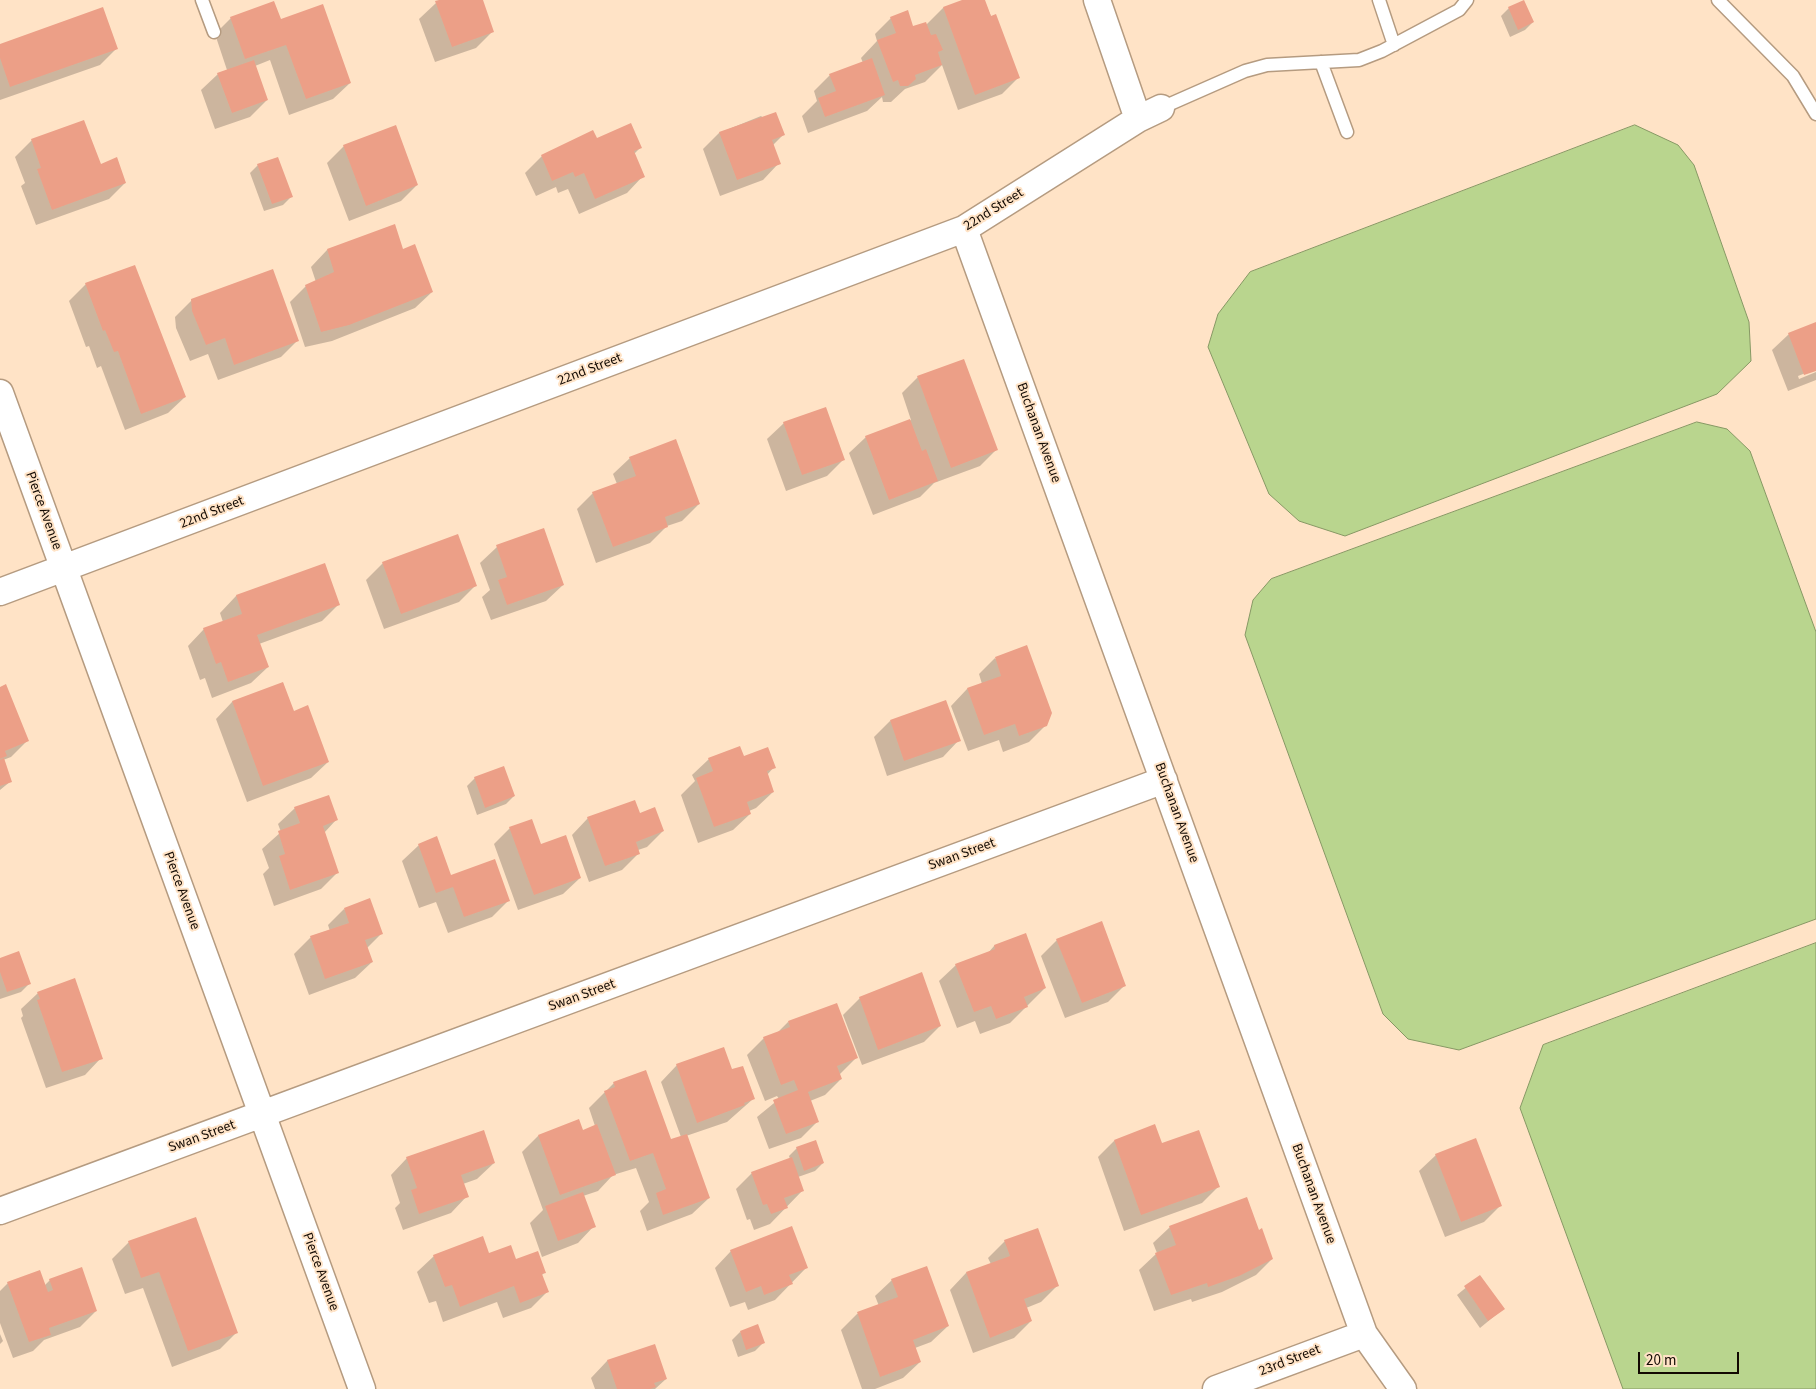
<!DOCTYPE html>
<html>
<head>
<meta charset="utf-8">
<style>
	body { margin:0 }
	#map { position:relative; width:1816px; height:1389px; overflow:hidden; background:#ffe3c6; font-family:"Source Sans 3",sans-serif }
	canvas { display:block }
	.scale { position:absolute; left:1638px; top:1352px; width:101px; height:22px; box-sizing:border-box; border:2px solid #120902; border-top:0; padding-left:6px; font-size:15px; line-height:18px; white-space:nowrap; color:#120902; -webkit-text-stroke:4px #ffe3c6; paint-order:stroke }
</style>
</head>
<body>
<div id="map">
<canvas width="1816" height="1389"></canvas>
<div class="scale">20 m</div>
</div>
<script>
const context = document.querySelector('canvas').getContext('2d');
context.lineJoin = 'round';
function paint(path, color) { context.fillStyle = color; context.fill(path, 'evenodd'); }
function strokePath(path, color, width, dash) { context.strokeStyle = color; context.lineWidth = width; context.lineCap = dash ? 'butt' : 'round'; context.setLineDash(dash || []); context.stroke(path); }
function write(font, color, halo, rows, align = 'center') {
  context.font = font + ' "Source Sans 3",sans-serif'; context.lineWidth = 4; context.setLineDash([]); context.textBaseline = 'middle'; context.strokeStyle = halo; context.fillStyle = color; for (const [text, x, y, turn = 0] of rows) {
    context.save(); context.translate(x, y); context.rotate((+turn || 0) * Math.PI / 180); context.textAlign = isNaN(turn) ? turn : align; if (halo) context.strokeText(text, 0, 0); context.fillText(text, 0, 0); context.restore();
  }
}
const water = new Path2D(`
	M1635,125L1678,145L1694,165L1749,322L1751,361L1717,394L1345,536L1299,521L1269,494L1208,347L1218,314L1250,272Z
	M1697,422L1727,429L1750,451L1816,632V919L1459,1050L1408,1039L1383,1014L1245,635L1253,600L1271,579Z
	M1816,943V1389H1623L1520,1108L1543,1045Z`);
paint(water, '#b9d58e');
strokePath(water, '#879864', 1);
paint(new Path2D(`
	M443,0H481L493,31L476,48L435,62L419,19L436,3Z
	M966,0H984L1018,78L1002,94L958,110L942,65L925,82L905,89L891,102H883L882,97L867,111L808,133L802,116L817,101L814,91L830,75L863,63L861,58L877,41L875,34L891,18L913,28L926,25L943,8Z
	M1509,8L1533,22L1525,30L1510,37L1501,16Z
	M231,18L280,21L350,83L333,99L289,115L270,60L255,66L267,100L250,117L215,129L201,90L218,74L227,70L215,34Z
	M0,45L117,48L100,65L0,100Z
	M761,116L783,135L772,146L779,163L763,180L720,196L703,149L719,133Z
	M593,131L596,140L640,148L634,154L643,176L627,193L579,214L568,189L558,193L556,187L536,196L525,173L542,156Z
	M32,140L100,165L125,183L109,199L36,225L21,186L25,183L15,157Z
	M344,146L417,185L401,201L349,221L327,163Z
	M258,165L291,197L283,205L264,211L250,173Z
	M327,250L403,251L432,292L415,308L332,341L305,347L290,302L306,286L316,282L311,267Z
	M86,284L185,397L168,413L125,430L101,366L97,368L89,346L86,347L69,301Z
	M192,300L298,340L281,357L218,380L208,354L190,361L176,328L175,317Z
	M1816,323V369L1798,376L1799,379L1816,372V380L1788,391L1772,350L1789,334Z
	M918,377L996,450L980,466L934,483L920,497L873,515L849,453L866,437L911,420L902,393Z
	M784,423L843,460L827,476L786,491L767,439Z
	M630,458L699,504L682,521L667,526L650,543L596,563L577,509L593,493L617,484L613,474Z
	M497,547L563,585L546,601L491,620L482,597L490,590L480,563Z
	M383,563L476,585L459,602L384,629L366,580Z
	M324,565L338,605L322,621L259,644L268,667L251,683L212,698L205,678L200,680L188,646L204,629L223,622L220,613L236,596Z
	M995,658L1046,725L1029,742L1003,752L999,740L968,751L951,706L967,689L982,684L979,674Z
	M283,683L293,712L328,762L311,778L247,802L216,719L232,702Z
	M0,688L27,741L11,757L3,760L11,781L0,790Z
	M890,721L959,740L943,757L887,776L874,737Z
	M743,757L774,767L767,775L773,792L756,808L749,811L750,814L733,830L698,843L681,795L695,781L692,775L709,759Z
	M475,778L514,796L506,804L477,815L467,786Z
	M295,808L336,820L324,833L338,872L321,889L274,906L263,874L269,868L262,849L281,832L278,824Z
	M639,814L663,831L647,847L638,850L639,853L622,870L589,882L572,835L588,818Z
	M510,828L540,846L580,878L563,894L518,910L494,844Z
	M419,845L450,877L508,901L492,917L448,933L436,902L419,908L402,861Z
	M344,909L381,934L367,948L372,962L355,978L309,995L294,954L311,937L330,931L328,925Z
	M1025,935L1045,988L1010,1023L980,1034L975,1021L957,1028L939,981L956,965L988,953L994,946Z
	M1057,940L1125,985L1108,1002L1065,1018L1041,956Z
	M0,959L29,984L21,992L0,999Z
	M38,993L101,1058L85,1075L46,1088L21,1018L23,1016L21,1009Z
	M860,998L940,1026L924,1042L862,1065L843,1015Z
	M788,1022L856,1058L839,1075L841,1079L825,1095L810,1101L817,1122L801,1138L769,1149L757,1117L779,1099L777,1096L765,1101L747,1055L764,1038L776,1034Z
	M677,1065L732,1071L753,1099L727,1122L686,1136L709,1198L692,1214L647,1231L640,1211L649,1202L636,1168L613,1175L598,1191L583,1196L594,1226L578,1243L542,1257L530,1223L543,1210L522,1152L538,1136L583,1131L595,1126L589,1108L614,1083L670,1141L681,1137L661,1082Z
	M1114,1141L1161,1145L1218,1187L1202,1203L1124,1231L1098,1157Z
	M797,1148L823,1163L815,1171L798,1177L803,1190L770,1224L754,1230L750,1219L747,1220L736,1189L752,1173L790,1159L789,1156Z
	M1436,1155L1500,1206L1484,1222L1445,1237L1419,1171Z
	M407,1158L494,1163L477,1179L463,1184L467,1196L451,1213L403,1230L395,1208L400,1203L391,1175Z
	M1170,1227L1258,1231L1272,1259L1256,1275L1222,1292L1192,1302L1191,1299L1154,1311L1139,1270L1157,1253L1153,1243Z
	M1005,1241L1058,1285L1041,1302L1026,1308L1031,1321L1014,1338L973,1353L950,1290L966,1273L991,1264L988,1258Z
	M129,1242L237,1332L220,1349L172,1367L143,1288L125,1294L112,1259Z
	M731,1251L806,1268L775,1300L748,1310L745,1302L730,1307L715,1268Z
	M488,1254L516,1261L545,1272L541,1276L547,1292L531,1308L503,1318L497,1302L443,1322L436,1301L429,1303L417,1272L434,1256Z
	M1480,1276L1503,1309L1480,1328L1457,1295Z
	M50,1280L96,1311L80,1327L44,1340L33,1351L13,1358L0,1323V1291L8,1283L45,1285Z
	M892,1280L948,1326L931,1342L915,1348L920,1362L903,1378L875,1389H862L841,1330L857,1314L879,1306L875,1296Z
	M740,1332L763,1343L755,1351L738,1357L732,1340Z
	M0,1334L3,1341L0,1344Z
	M654,1346L666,1379L655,1389H595L591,1378L607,1361Z`), '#0003');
paint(new Path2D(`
	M439,0H483L494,32L452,47L435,1Z
	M962,0H985L991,16L996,14L1020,78L975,95L943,7Z
	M1524,0L1534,22L1518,30L1508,7Z
	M274,1L281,19L323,4L351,83L306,99L286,45L245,59L230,17Z
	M103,7L118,49L10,87L0,58V44Z
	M908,10L913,26L926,22L931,35L936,34L943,50L938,52L942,65L915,75L916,79L908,86H900L898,80L893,82L877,40L896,33L890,17Z
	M872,58L885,95L825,117L818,98L836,91L829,74Z
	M254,60L268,100L232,113L217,73Z
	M776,112L785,135L772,140L781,164L737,180L719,132Z
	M84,120L101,164L117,157L126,183L52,210L37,169L41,168L31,139Z
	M631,123L642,148L634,151L645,177L595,199L584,173L575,177L573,172L552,181L541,155L593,130L597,138Z
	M396,125L418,185L366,206L343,145Z
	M278,157L293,197L272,204L257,164Z
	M395,224L403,249L415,244L433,292L349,325L321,332L305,285L334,272L327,249Z
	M135,265L186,397L141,414L118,351L114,352L105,330L103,331L85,283Z
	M273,269L299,341L234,365L225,338L206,345L192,311L191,299Z
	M1816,322V371L1804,375L1788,333Z
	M964,359L998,450L951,468L917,376Z
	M826,407L845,460L802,475L783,422Z
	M910,419L922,451L926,449L938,481L889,500L865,436Z
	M676,439L700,504L665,517L668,527L613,547L592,492L636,476L629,457Z
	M544,528L564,585L507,605L498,580L507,577L496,545Z
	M458,534L477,586L401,614L382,562Z
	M325,563L340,605L257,635L269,667L228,682L221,662L216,664L203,628L242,614L236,595Z
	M1027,645L1052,713L1047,726L1019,736L1015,724L984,735L967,688L1001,676L995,657Z
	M283,682L294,711L308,705L329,762L263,786L232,701Z
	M6,684L29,741L5,751L7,756L0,759V687Z
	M946,700L961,741L904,761L890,720Z
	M740,746L744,756L768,747L776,768L767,771L774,792L747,802L751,814L714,827L696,778L713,771L708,758Z
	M4,758L12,782L0,786V760Z
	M504,766L515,796L485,808L474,777Z
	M329,795L338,820L323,826L339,873L290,890L279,856L285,854L278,831L300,823L294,807Z
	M635,800L640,813L655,807L664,831L636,842L640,854L605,866L587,817Z
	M532,819L541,844L566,835L581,878L534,895L509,827Z
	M437,836L451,875L495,859L510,901L464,917L453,887L436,893L418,844Z
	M370,898L383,934L365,940L373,962L325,979L310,936L349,923L344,908Z
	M1102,921L1126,986L1082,1003L1056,939Z
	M1026,933L1046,988L1024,997L1028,1007L996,1019L991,1006L974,1012L955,964L995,949L994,945Z
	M19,951L31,984L7,992L0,972V958Z
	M922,972L941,1026L878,1050L859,997Z
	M75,978L103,1059L62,1072L37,1000L40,999L37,992Z
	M837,1003L858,1058L837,1066L842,1079L808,1092L819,1122L786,1134L773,1100L798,1090L794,1080L781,1085L763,1037L790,1027L788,1021Z
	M724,1047L732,1069L743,1066L755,1099L744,1103L745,1105L697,1123L676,1064Z
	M646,1070L671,1139L687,1134L710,1198L663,1215L656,1193L666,1189L653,1153L630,1161L604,1091L615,1087L613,1082Z
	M579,1119L583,1130L597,1124L616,1175L560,1195L538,1135Z
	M1155,1124L1162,1143L1199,1130L1220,1187L1141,1215L1114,1140Z
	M484,1130L495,1163L461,1175L469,1197L419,1214L411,1190L417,1188L406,1157Z
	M1476,1138L1502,1206L1461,1222L1435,1154Z
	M816,1140L824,1163L804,1171L796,1147Z
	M792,1157L804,1191L784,1198L788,1208L771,1214L767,1204L763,1205L751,1172Z
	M583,1192L596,1227L558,1241L545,1206Z
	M1247,1197L1259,1230L1262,1228L1273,1259L1239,1276L1208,1287L1207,1283L1171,1295L1155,1253L1176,1245L1169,1226Z
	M196,1217L238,1333L188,1351L159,1272L141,1278L128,1241Z
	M792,1226L808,1268L789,1275L793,1284L764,1295L761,1286L746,1292L730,1250Z
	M1038,1228L1059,1286L1024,1299L1032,1321L990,1338L966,1272L1010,1256L1004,1240Z
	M483,1236L489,1253L511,1245L516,1259L538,1251L546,1273L542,1274L549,1292L520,1303L514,1286L460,1307L452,1285L445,1287L433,1255Z
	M927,1266L949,1326L913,1340L921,1362L880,1377L857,1312L898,1297L891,1279Z
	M82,1267L97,1311L49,1328L51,1335L29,1342L7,1282L40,1270L48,1292L53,1290L49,1279Z
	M1480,1275L1505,1309L1488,1321L1464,1286Z
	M758,1324L765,1343L746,1350L740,1331Z
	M655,1344L667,1379L654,1383L656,1387L650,1389H617L607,1360Z`), '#ec9f87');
const lane = new Path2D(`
	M202,0L214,32
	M1379,0L1394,45
	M1718,0L1793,76L1816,114
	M1321,62L1347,132
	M1161,108L1245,71L1267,65L1359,60L1382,51L1459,10L1467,0`);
const street = new Path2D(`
	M1097,0L1138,119
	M964,229L1364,1334L1403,1389
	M0,393L362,1389
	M0,592L964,229L1138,119L1161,108
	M0,1211L1164,780
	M1216,1389L1364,1334`);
strokePath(lane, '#b59b80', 15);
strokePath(street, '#b59b80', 29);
strokePath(lane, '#fff', 12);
strokePath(street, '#fff', 26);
write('14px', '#120902', '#ffe3c6', [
	["22nd Street",994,210,-32],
	["22nd Street",590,370,-21],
	["Buchanan Avenue",1038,433,70],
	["Pierce Avenue",43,511,70],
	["22nd Street",212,513,-21],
	["Buchanan Avenue",1176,813,70],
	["Swan Street",962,855,-20],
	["Pierce Avenue",181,891,70],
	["Swan Street",582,996,-20],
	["Swan Street",202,1137,-20],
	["Buchanan Avenue",1313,1194,70],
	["Pierce Avenue",320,1272,70],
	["23rd Street",1290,1361,-21]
]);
</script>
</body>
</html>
